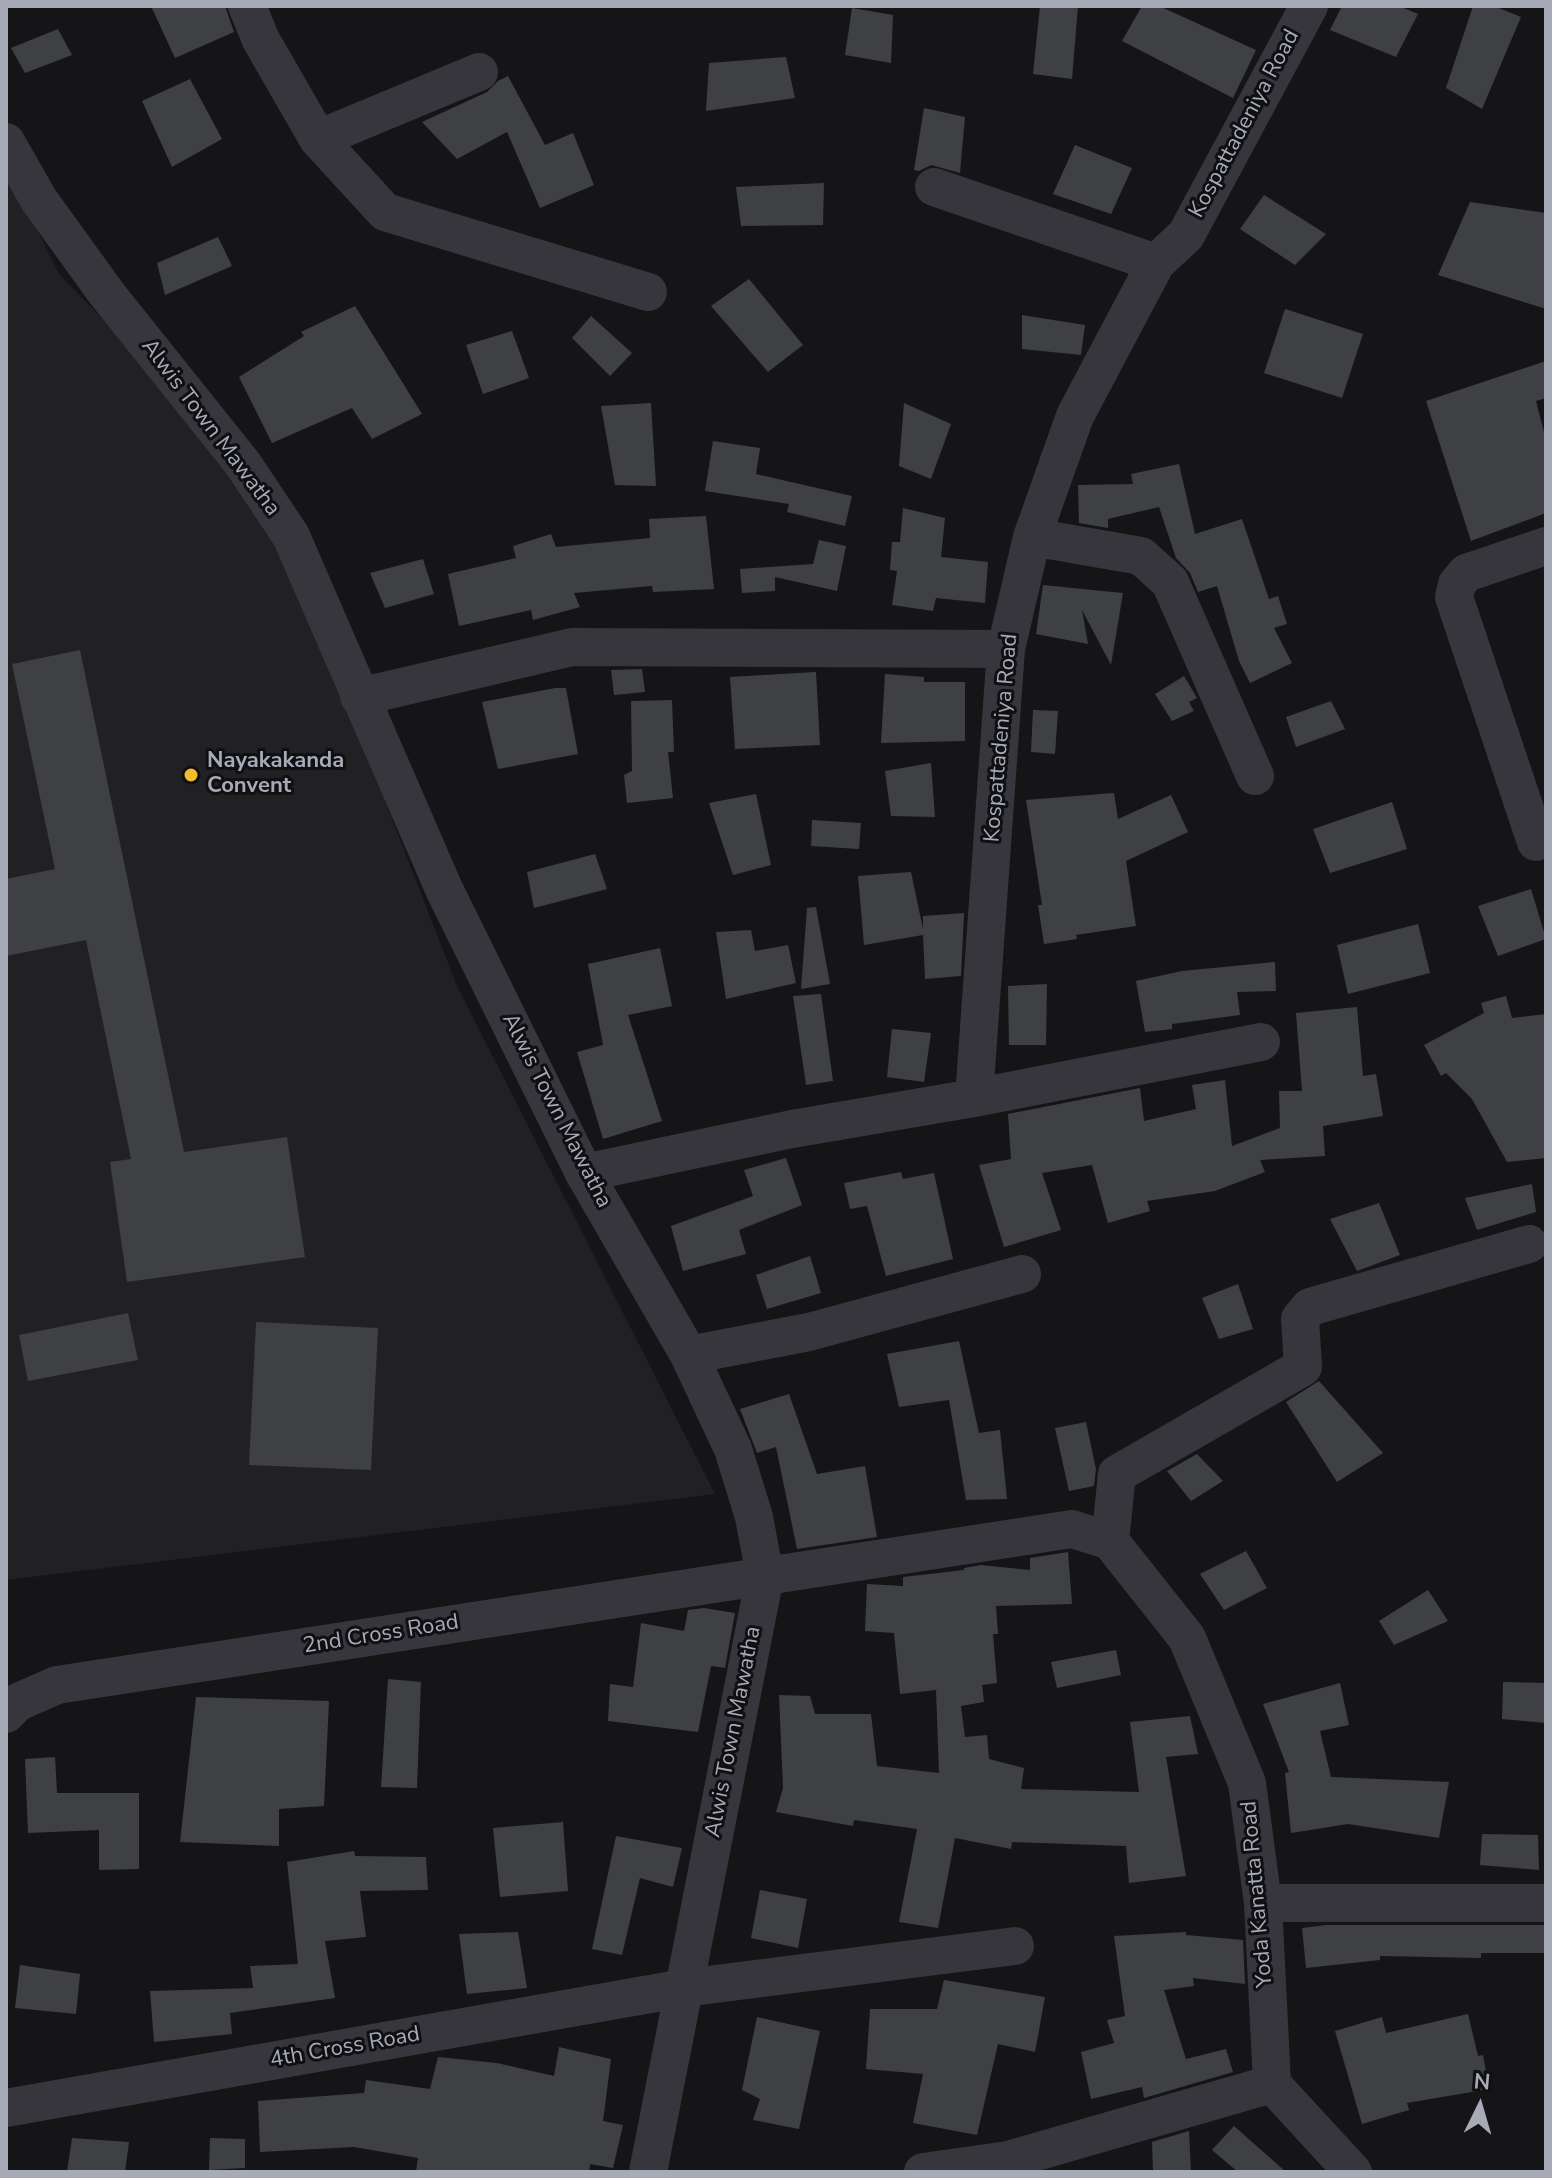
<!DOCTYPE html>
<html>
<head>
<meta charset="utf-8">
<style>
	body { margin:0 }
	#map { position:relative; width:1552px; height:2178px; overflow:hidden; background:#151517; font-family:"Nunito Sans",sans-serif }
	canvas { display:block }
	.frame { position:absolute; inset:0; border:8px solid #a6abb7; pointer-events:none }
	.north { position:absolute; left:1440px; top:2066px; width:80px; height:80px; -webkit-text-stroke:6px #101012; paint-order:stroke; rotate:5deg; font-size:22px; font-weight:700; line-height:32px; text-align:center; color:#a6abb7 }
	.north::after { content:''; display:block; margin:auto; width:28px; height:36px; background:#a6abb7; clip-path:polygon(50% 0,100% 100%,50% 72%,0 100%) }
</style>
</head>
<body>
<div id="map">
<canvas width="1552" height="2178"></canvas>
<div class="frame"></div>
<div class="north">N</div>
</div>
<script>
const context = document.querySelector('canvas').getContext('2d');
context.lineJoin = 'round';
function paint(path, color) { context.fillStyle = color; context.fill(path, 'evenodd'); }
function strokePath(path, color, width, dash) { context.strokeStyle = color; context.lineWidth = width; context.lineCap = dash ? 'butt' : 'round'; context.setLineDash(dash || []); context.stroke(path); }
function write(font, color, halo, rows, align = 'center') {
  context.font = font + ' "Nunito Sans",sans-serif'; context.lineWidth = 6; context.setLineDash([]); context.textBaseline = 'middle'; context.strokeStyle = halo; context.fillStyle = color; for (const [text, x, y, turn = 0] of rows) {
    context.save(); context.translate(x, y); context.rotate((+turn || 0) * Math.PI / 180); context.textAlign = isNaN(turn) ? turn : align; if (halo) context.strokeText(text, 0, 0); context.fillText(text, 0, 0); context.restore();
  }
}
paint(new Path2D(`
	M6,165L59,274L192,411L293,564L457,986L715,1494L6,1580Z`), '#212124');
paint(new Path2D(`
	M151,6H225L234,32L175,58Z
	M1040,6H1078L1072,79L1033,74Z
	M1142,6H1159L1256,50L1233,98L1122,41Z
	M1342,6H1399L1418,14L1396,57L1330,30Z
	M1473,6H1494L1521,17L1482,109L1446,88Z
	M852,8L893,15L891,63L845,55Z
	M58,29L72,55L25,73L11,48Z
	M786,57L795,98L706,111L709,63Z
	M508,76L545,145L573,133L594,185L540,208L507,132L457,159L422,122L487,92L498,81Z
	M190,79L222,139L172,167L142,101Z
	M924,108L965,117L960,173L931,165L919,171L914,170Z
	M1075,145L1132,168L1111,214L1053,194Z
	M824,183L823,225L741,226L736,187Z
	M1264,195L1326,234L1295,265L1240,229Z
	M1470,202L1546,213V309L1438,275Z
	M218,237L232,266L165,295L157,263Z
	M749,279L803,345L768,372L711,306Z
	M355,306L422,414L372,439L352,408L272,443L239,377L304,336L301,332Z
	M1285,309L1363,334L1342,398L1264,373Z
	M1022,315L1085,325L1081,355L1022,349Z
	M591,316L632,353L610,376L572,338Z
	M512,331L529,378L483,394L466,345Z
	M1546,361V398L1536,401L1546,440V513L1471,541L1426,401Z
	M651,403L656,486L615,485L601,406Z
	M904,403L951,424L931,479L899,466Z
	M713,441L760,448L756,474L852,496L845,526L787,512L789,504L705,491Z
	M1179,464L1195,534L1242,519L1269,599L1278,596L1287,624L1274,628L1292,663L1250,683L1239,661L1217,586L1198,592L1190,573L1176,558L1159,507L1108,519V528L1079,523L1078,485L1133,484L1131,474Z
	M903,508L945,518L941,557L988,562L985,603L936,598L933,611L892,605L897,571L890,570L892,542H900Z
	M706,516L714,589L653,592L652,586L574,593L580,607L533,620L531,610L459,626L448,574L516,558L513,546L551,534L556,547L650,538L649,519Z
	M819,540L846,546L837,591L775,577V591L742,593L740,569L813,564Z
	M423,559L434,594L385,608L370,573Z
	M1043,585L1123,593L1111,665L1082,610L1088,644L1036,634Z
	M80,650L184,1152L287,1137L305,1257L127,1282L110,1162L131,1159L86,940L6,956V879L55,869L12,664Z
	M642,669L645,692L614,695L611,670Z
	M816,672L820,745L735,749L730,677Z
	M885,674L924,677V682H965V741L881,743Z
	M1184,676L1197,698L1189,702L1194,711L1172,721L1155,694Z
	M555,688H566L578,754L498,769L482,702Z
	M672,700L674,752H668L673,798L627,803L624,775L632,771L631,701Z
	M1331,701L1345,729L1296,747L1286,717Z
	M1033,710L1058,711L1055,754L1031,752Z
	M931,763L935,817L891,816L885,771Z
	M1114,793L1118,819L1171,795L1188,832L1126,861L1136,926L1076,935L1077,939L1044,944L1038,905H1042L1026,800Z
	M756,794L771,865L733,875L709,803Z
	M1392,802L1407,849L1330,873L1313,829Z
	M812,820L861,823L859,849L811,846Z
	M595,854L607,889L534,908L527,872Z
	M911,872L923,929V916L964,913L961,976L925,979L923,935L864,945L858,876Z
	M1531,889L1546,939L1498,956L1478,906Z
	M816,907L830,984L801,989L807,908Z
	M1418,924L1430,973L1348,994L1337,945Z
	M751,930L755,951L788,945L796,983L726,999L716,932Z
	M660,948L672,1006L628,1015L662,1121L603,1139L577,1052L603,1045L588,964Z
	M1275,962L1276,991L1237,992L1240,1015L1172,1024V1029L1145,1032L1136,981L1182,971Z
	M1047,984L1046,1045H1009L1008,986Z
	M821,994L833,1081L806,1085L793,996Z
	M1506,996L1512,1018L1546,1014V1158L1507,1162L1472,1099L1446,1073L1441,1076L1424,1045L1484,1013L1481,1003Z
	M1357,1007L1363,1076L1376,1074L1383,1116L1323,1126L1325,1156L1260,1160L1265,1172L1215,1191L1147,1201L1150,1211L1108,1223L1092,1165L1042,1173L1061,1230L1004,1247L979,1165L1011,1159L1008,1114L1140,1088L1144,1121L1196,1109L1192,1085L1225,1080L1232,1146L1280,1128L1279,1091H1302L1296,1013Z
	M892,1029L931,1033L924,1082L887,1077Z
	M786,1158L802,1205L739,1230L746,1254L683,1271L671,1226L753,1196L744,1170Z
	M901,1172L903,1179L934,1173L953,1259L886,1276L867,1206L850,1209L844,1183Z
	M1532,1184L1536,1212L1477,1230L1465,1198Z
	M1379,1203L1400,1255L1357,1271L1330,1219Z
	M810,1256L821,1293L767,1309L756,1275Z
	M1238,1284L1253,1329L1219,1339L1202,1298Z
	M128,1313L138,1360L28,1381L19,1335Z
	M256,1322L378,1328L371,1470L249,1465Z
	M959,1341L979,1433L1000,1430L1007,1499L966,1500L949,1400L899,1407L887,1354Z
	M1319,1381L1383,1453L1337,1482L1286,1402Z
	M789,1394L817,1474L865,1466L877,1537L797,1549L776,1447L757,1453L740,1409Z
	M1086,1422L1096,1469L1094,1486L1069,1491L1055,1428Z
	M1197,1454L1223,1481L1191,1501L1167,1471Z
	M1246,1551L1267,1588L1224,1610L1200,1574Z
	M1068,1552L1072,1604L996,1606L998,1634H993L997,1683L982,1685L984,1702L961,1706L965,1737L987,1735L989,1759L1024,1768L1021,1789L1139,1792L1130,1722L1190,1716L1198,1754L1166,1757L1186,1876L1129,1883L1126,1846L1012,1842L1011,1849L955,1838L938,1928L899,1922L917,1829L854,1820L853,1826L776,1812L783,1788L779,1695L810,1696L815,1714H871L877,1766L939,1773L936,1690L900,1694L894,1633L865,1631L867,1584L903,1586V1577L964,1570V1568L981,1565L1030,1570V1558Z
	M1428,1590L1448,1621L1394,1645L1379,1621Z
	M704,1608L735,1613L725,1668L711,1666L698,1732L608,1721L610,1684L633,1687L641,1623L684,1631L688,1610Z
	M1116,1650L1121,1675L1057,1688L1051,1662Z
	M388,1679L421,1682L417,1788L381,1787Z
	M1503,1682L1546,1683V1723L1502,1719Z
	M1340,1683L1349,1725L1320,1731L1331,1777L1449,1782L1439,1838L1348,1824L1291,1833L1285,1773L1289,1772L1263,1704Z
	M196,1697L329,1701L324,1806L279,1809V1846L180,1842Z
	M55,1757L57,1793H139V1869L99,1870V1830L28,1833L25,1759Z
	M563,1822L568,1891L500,1897L493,1828Z
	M1482,1834L1538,1835L1539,1870L1480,1865Z
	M616,1836L682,1848L673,1887L640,1878L622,1955L592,1949Z
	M354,1851L355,1856L426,1857L428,1890L360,1891L366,1937L325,1941L335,1998L230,2013L232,2034L154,2042L150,1991L253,1988L250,1966L298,1964L287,1862Z
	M760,1890L807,1899L798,1948L751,1938Z
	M1326,1925H1546V1953H1481V1958L1380,1956V1960L1306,1968L1302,1928Z
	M518,1932L527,1988L467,1994L459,1934Z
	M1186,1932V1935L1243,1940L1245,1984L1193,1978L1194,1986L1164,1990L1186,2059L1226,2049L1233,2072L1144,2098L1142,2087L1091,2099L1081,2052L1114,2043L1107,2020L1125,2016L1114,1936Z
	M20,1965L80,1974L76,2014L15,2008Z
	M944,1980L1045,1997L1035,2052L998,2044L977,2135L913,2123L923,2074L866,2069L870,2009H937Z
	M1468,2014L1478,2056L1483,2055L1489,2089L1407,2103L1409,2110L1362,2124L1335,2031L1382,2017L1386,2033Z
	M757,2017L820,2031L799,2129L753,2120L760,2099L742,2090Z
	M559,2047L611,2059L603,2121L623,2125L613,2168L590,2164L589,2172H416L418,2158L354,2147L260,2152L258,2101L364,2093L366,2080L430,2089L438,2057L497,2063L554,2076Z
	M1234,2126L1286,2172H1238L1212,2150Z
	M1189,2131L1191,2172H1153L1152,2142Z
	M72,2138L129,2142L125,2172H67Z
	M210,2138L245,2139V2168L209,2170Z`), '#3f4044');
strokePath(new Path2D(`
	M247,6L261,40L318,139L385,212L648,292
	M318,139L479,72
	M6,142L39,200L107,294L243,464L291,536L444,889L584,1173L689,1355L733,1449L754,1517L765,1576L648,2172
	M934,187L1156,263
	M1032,537L1141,556L1170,582L1255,776
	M359,697L572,647L1006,649
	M1536,842L1454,597L1457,584L1466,573L1546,546
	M974,1098L1261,1042
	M584,1173L792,1129L974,1098L1006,649L1032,537L1075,416L1156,263L1186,235L1309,6
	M689,1355L809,1332L1022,1274
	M1110,1541L1117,1474L1303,1367L1300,1319L1310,1307L1529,1244
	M6,1714L18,1702L57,1685L1072,1529L1110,1541L1187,1638L1247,1783L1263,1903L1272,2084L1353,2172
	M1263,1903H1546
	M6,2108L684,1988L1015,1946
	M923,2172L1008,2160L1272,2084`), '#36363c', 38);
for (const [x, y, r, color] of [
	[191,775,8,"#f6ba2d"]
]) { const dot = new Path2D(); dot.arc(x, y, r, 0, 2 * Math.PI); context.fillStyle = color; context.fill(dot); strokePath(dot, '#101012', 3); }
write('22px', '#a6abb7', '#101012', [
	["Kospattadeniya Road",1245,124,-62],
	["Alwis Town Mawatha",210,428,53],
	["Kospattadeniya Road",1002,738,-85],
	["Alwis Town Mawatha",556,1111,63],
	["2nd Cross Road",381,1635,-9],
	["Alwis Town Mawatha",734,1732,-79],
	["Yoda Kanatta Road",1258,1894,-95],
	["4th Cross Road",345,2048,-10]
]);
write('bold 22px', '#a6abb7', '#101012', [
	["Nayakakanda",207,762],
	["Convent",207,787]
], 'left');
</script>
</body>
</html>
